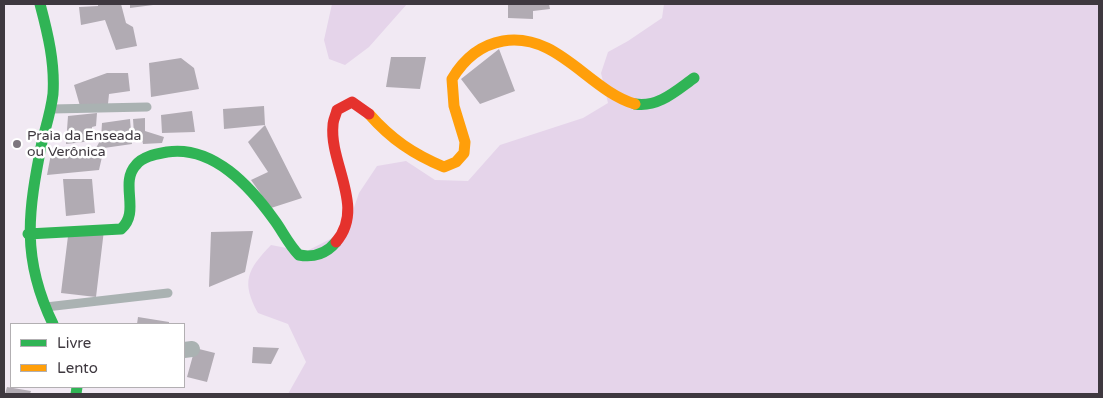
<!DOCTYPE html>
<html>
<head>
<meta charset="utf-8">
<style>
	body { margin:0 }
	#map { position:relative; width:1103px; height:398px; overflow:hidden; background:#f1e9f3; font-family:"Varela Round",sans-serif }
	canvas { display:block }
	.frame { position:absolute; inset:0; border:5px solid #3e383f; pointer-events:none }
	.legend { position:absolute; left:10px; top:323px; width:175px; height:65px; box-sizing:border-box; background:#fff; border:1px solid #b2afb2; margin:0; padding:6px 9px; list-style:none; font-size:15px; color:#3e383f }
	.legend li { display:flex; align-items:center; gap:10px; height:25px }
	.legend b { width:25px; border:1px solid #b2afb2 }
</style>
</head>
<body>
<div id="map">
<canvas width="1103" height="398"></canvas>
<div class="frame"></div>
<ul class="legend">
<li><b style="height:6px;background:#30b455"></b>Livre</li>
<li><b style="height:6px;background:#ff9f0a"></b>Lento</li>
</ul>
</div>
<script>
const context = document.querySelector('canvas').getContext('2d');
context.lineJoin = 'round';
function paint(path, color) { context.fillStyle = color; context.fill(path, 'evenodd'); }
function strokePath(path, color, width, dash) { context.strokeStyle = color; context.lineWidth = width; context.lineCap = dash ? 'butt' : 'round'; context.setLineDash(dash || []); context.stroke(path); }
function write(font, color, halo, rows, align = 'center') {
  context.font = font + ' "Varela Round",sans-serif'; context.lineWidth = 5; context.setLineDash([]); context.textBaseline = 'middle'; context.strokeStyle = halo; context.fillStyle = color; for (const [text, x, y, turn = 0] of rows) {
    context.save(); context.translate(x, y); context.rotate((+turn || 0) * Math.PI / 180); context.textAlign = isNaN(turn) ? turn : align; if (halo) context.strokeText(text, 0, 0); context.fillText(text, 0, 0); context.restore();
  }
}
paint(new Path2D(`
	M332,4H407L369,47L345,65L329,59L324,40Z
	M664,4H1099V394H288L306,362L288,324L258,313C241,282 247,270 271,245L292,249L299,255L346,231L359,193L377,166L406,161L435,180L468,181L500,145L583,118L608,103L601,73L608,52L628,41L662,18Z`), '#e5d4ea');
paint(new Path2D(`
	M98,4H121L126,23L133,27L137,46L116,50L105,20L81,25L79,7L98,6Z
	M130,4H153V5L130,8Z
	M508,4H549L550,9L533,11V19L508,18Z
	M499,49L515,91L480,104L461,79Z
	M391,57H426L420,89L386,87Z
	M181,58L194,68L199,89L151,97L149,63Z
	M107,73H128L130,91L109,94L108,104L80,106L74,85Z
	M264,106L265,125L302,198L271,208L251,180L268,172L248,142L265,125L224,129L223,109Z
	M192,111L195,132L162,133L161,115Z
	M97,113L96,126L92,127V141L66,144L68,116Z
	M145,118V131L164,137L162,143L143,144L141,134H134L133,119Z
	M130,119L132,144L104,148L99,170L47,175L51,154L96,148L101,139L102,123Z
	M63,179H92L95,213L66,216Z
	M104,230L96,297L61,293L68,236Z
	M253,231L245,272L209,287L211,232Z
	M138,317L169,322V324H137Z
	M253,347L279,348L271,364L252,363Z
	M195,348L215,353L207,382L187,377Z
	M7,387L31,391L30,394H5Z`), '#b1abb3');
strokePath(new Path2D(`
	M52,109L147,107
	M46,307L168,293`), '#aab2b2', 9);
strokePath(new Path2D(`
	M184,350L192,349`), '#aab2b2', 16);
strokePath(new Path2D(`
	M40,4C48,34 55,63 53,94C51,111 46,126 42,142C28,212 21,258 53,324
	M635,104C658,108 677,90 694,78
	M28,234L121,229C141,212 119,183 136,165C143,156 157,154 167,152C213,145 250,186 275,221C283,232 289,245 299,255C314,258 327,253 336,242
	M76,394L77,387`), '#30b455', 11);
strokePath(new Path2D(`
	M369,114C391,139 413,154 444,167L456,162L464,153L465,142L454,106L452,79C464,59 480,45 503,41C558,32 588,90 635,104`), '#ff9f0a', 11);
strokePath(new Path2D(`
	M336,242C366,208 329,163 333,125C333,120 336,115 337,110L352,102L369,114`), '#e5322d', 11);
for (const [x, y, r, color] of [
	[17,144,5,"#7d767e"]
]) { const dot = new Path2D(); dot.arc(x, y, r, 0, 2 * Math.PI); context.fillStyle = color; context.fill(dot); strokePath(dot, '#fff', 2); }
write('14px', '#3e383f', '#fff', [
	["Praia da Enseada",27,136],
	["ou Verônica",27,152]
], 'left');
</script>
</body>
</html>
